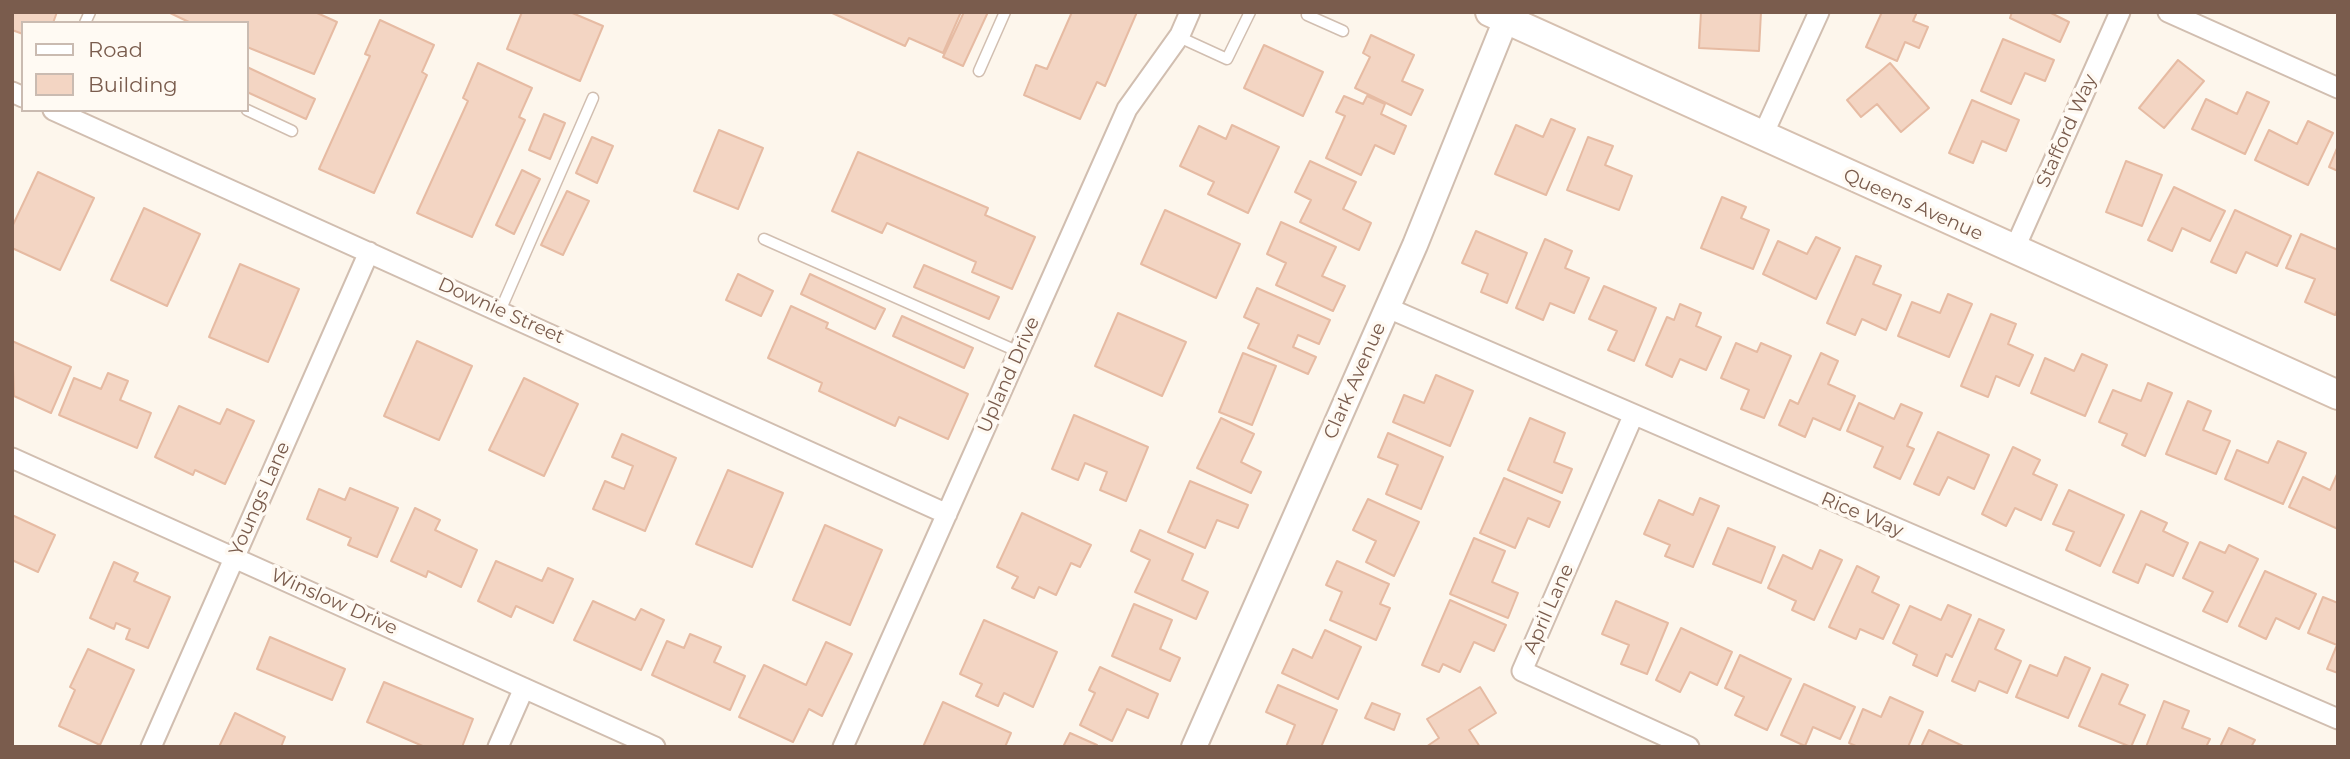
<!DOCTYPE html>
<html>
<head>
<meta charset="utf-8">
<style>
	body { margin:0 }
	#map { position:relative; width:2350px; height:759px; overflow:hidden; background:#fdf6ec; font-family:Montserrat,sans-serif }
	canvas { display:block }
	.frame { position:absolute; inset:0; border:14px solid #7a5c4d; pointer-events:none }
	.legend { position:absolute; left:21px; top:21px; width:228px; height:91px; box-sizing:border-box; background:#fffaf3; border:2px solid #cabbb1; margin:0; padding:9px 12px; list-style:none; font-size:21px; color:#7a5c4d }
	.legend li { display:flex; align-items:center; gap:14px; height:35px }
	.legend b { width:35px; border:2px solid #cabbb1 }
</style>
</head>
<body>
<div id="map">
<canvas width="2350" height="759"></canvas>
<div class="frame"></div>
<ul class="legend">
<li><b style="height:9px;background:#fff"></b>Road</li>
<li><b style="height:19px;background:#f3d5c3"></b>Building</li>
</ul>
</div>
<script>
const context = document.querySelector('canvas').getContext('2d');
context.lineJoin = 'round';
function paint(path, color) { context.fillStyle = color; context.fill(path, 'evenodd'); }
function strokePath(path, color, width, dash) { context.strokeStyle = color; context.lineWidth = width; context.lineCap = dash ? 'butt' : 'round'; context.setLineDash(dash || []); context.stroke(path); }
function write(font, color, halo, rows, align = 'center') {
  context.font = font + ' Montserrat,sans-serif'; context.lineWidth = 7; context.setLineDash([]); context.textBaseline = 'middle'; context.strokeStyle = halo; context.fillStyle = color; for (const [text, x, y, turn = 0] of rows) {
    context.save(); context.translate(x, y); context.rotate((+turn || 0) * Math.PI / 180); context.textAlign = isNaN(turn) ? turn : align; if (halo) context.strokeText(text, 0, 0); context.fillText(text, 0, 0); context.restore();
  }
}
const building = new Path2D(`
	M12,12H57L53,23H23V34L12,30Z
	M168,12H315L337,22L314,74L247,47V23H191Z
	M522,12H570L603,26L580,81L507,49Z
	M830,12H961L943,53L909,38L905,46Z
	M964,12H988L963,66L943,57Z
	M1072,12H1137L1105,86L1097,82L1080,119L1024,95L1036,65L1047,69Z
	M1701,12H1761L1759,51L1699,48Z
	M1882,12H1917L1913,21L1928,27L1919,48L1905,42L1897,61L1866,47Z
	M2012,12H2049L2069,22L2060,42L2010,18Z
	M380,20L434,45L422,72L427,75L374,193L319,169L370,56L365,54Z
	M1371,35L1414,55L1402,81L1423,90L1411,115L1355,88L1370,57L1363,53Z
	M2003,39L2054,60L2045,81L2025,73L2011,104L1981,91Z
	M1264,45L1323,72L1303,116L1244,88Z
	M2178,60L2204,81L2164,128L2139,108Z
	M478,63L532,88L519,117L525,120L472,237L417,213L468,101L463,98Z
	M1890,63L1929,108L1901,132L1877,104L1861,117L1847,100Z
	M247,67L315,99L306,119L247,92Z
	M2247,92L2269,102L2245,154L2192,129L2206,99L2237,114Z
	M1344,96L1363,104L1367,96L1385,104L1381,114L1406,126L1394,154L1375,145L1361,175L1326,158L1345,116L1336,112Z
	M1972,100L2019,120L2006,151L1982,141L1973,163L1949,153Z
	M544,114L565,123L550,159L529,150Z
	M1551,119L1575,129L1546,195L1495,174L1516,125L1543,137Z
	M2308,121L2333,133L2308,185L2255,160L2269,130L2297,144Z
	M1232,125L1279,147L1248,213L1208,194L1214,182L1180,166L1199,126L1226,139Z
	M719,130L763,148L738,209L694,191Z
	M592,137L613,146L597,183L576,173Z
	M1588,137L1613,146L1605,165L1632,176L1619,210L1567,190Z
	M2338,146V171L2329,167Z
	M858,152L988,208L985,215L1035,237L1012,289L972,272L976,262L887,223L882,233L832,211Z
	M1310,161L1356,182L1343,209L1371,223L1359,250L1300,222L1311,200L1295,192Z
	M2126,161L2162,175L2142,226L2106,212Z
	M522,170L540,179L514,234L496,225Z
	M38,172L94,198L60,270L12,248V227Z
	M2174,187L2225,211L2210,241L2182,228L2172,251L2148,240Z
	M567,191L589,201L563,255L541,245Z
	M1722,197L1746,207L1741,218L1769,230L1753,269L1701,248Z
	M144,208L200,234L167,306L111,280Z
	M1165,210L1240,244L1216,298L1141,264Z
	M2235,210L2291,236L2277,266L2246,252L2236,273L2211,262Z
	M1281,222L1336,247L1322,276L1345,286L1333,311L1276,285L1286,263L1267,254Z
	M1476,231L1527,253L1507,303L1481,292L1488,274L1462,263Z
	M2301,234L2338,250V308L2335,315L2305,302L2315,279L2286,268Z
	M1816,237L1840,248L1816,299L1763,274L1778,241L1807,254Z
	M1545,239L1572,251L1565,268L1589,278L1574,313L1550,303L1543,320L1516,308Z
	M1856,256L1881,266L1873,284L1901,295L1886,330L1862,319L1855,335L1827,323Z
	M240,264L299,289L268,362L209,337Z
	M924,265L999,297L989,319L914,287Z
	M738,274L773,291L761,316L726,300Z
	M810,274L885,309L875,329L801,294Z
	M1604,286L1656,308L1634,361L1608,350L1617,331L1589,319Z
	M1257,288L1330,320L1319,344L1298,335L1293,347L1316,357L1308,374L1248,348L1259,324L1244,317Z
	M1948,294L1972,304L1949,357L1898,336L1912,302L1940,313Z
	M1680,304L1701,313L1696,326L1721,337L1706,370L1680,359L1672,377L1646,365L1667,317L1674,320Z
	M791,306L828,323L826,328L968,394L948,439L899,417L895,426L819,391L822,383L768,358Z
	M1118,313L1186,342L1162,396L1095,366Z
	M1991,314L2016,324L2008,344L2033,355L2019,386L1996,376L1988,397L1961,386Z
	M902,316L973,348L964,368L893,336Z
	M12,341L71,367L51,413L14,396Z
	M417,341L472,366L439,440L384,416Z
	M1736,343L1757,352L1761,343L1791,356L1764,418L1741,409L1749,390L1721,378Z
	M1243,353L1276,366L1252,425L1219,412Z
	M1821,353L1838,361L1828,384L1855,396L1840,430L1813,418L1805,437L1779,425L1790,400L1798,404Z
	M2082,354L2107,365L2085,416L2031,393L2045,358L2074,371Z
	M108,373L128,381L120,400L151,413L137,448L59,415L74,378L101,389Z
	M1436,375L1473,391L1450,446L1393,422L1404,395L1424,403Z
	M524,378L578,404L544,476L489,450Z
	M2148,383L2172,393L2145,456L2122,445L2127,434L2099,422L2113,390L2141,401Z
	M2188,401L2211,411L2203,430L2230,441L2216,474L2166,454Z
	M1859,403L1894,419L1901,404L1922,413L1907,446L1914,449L1900,479L1874,467L1883,447L1847,431Z
	M179,406L220,424L227,409L254,421L225,484L195,470L193,475L155,457Z
	M1074,415L1148,447L1126,501L1100,490L1107,472L1085,463L1078,480L1052,469Z
	M1221,418L1254,434L1241,462L1261,472L1251,493L1197,468Z
	M1530,418L1565,433L1554,462L1572,469L1562,493L1508,470Z
	M1938,432L1989,455L1974,489L1948,477L1939,495L1914,484Z
	M1388,433L1443,457L1421,509L1386,494L1398,465L1378,457Z
	M622,434L676,458L645,531L593,509L605,481L624,489L633,466L612,457Z
	M2278,441L2306,453L2283,504L2225,479L2237,450L2268,463Z
	M2013,447L2040,460L2033,474L2057,485L2041,520L2015,508L2006,526L1982,514Z
	M728,470L783,493L752,567L696,544Z
	M2338,472V529L2289,507L2303,477L2330,490Z
	M1504,478L1560,502L1549,527L1528,518L1515,548L1480,533Z
	M1190,481L1248,505L1238,528L1217,520L1205,548L1168,532Z
	M350,488L398,508L377,557L348,545L351,538L307,519L319,489L345,500Z
	M2069,490L2124,515L2100,566L2066,550L2074,532L2053,524Z
	M1700,498L1719,506L1693,567L1665,556L1670,545L1644,534L1659,500L1693,515Z
	M1368,499L1419,522L1394,576L1366,562L1376,541L1353,530Z
	M415,508L440,520L435,530L477,550L461,587L428,571L426,577L391,561Z
	M2141,511L2167,523L2163,531L2188,543L2173,576L2146,564L2138,583L2113,572Z
	M1022,513L1091,545L1080,567L1071,563L1056,595L1039,587L1034,598L1012,588L1018,577L997,567Z
	M12,515L55,535L38,572L12,560Z
	M825,525L882,550L850,625L793,600Z
	M1728,528L1775,547L1761,583L1713,564Z
	M1140,530L1193,554L1182,580L1208,592L1196,619L1135,592L1150,560L1131,551Z
	M1474,538L1505,551L1492,582L1518,593L1508,618L1450,594Z
	M2200,542L2225,553L2229,545L2258,559L2227,622L2203,611L2213,592L2183,578Z
	M1820,550L1842,560L1814,620L1792,610L1796,601L1768,588L1783,555L1812,569Z
	M496,561L542,581L548,568L573,579L553,623L516,606L511,617L478,601Z
	M1337,561L1389,584L1380,604L1390,608L1376,640L1330,620L1342,592L1326,585Z
	M114,562L138,573L134,581L170,597L148,648L126,639L130,629L116,623L114,629L90,618Z
	M1857,566L1879,577L1872,592L1899,605L1883,639L1860,629L1856,639L1829,627Z
	M2265,571L2316,594L2299,629L2276,618L2266,639L2239,626Z
	M2323,597L2338,603V673L2327,669L2337,645L2308,633Z
	M1450,600L1506,625L1494,651L1474,642L1460,672L1443,664L1439,672L1422,665Z
	M593,601L635,620L641,609L664,620L641,670L574,640Z
	M1616,601L1668,623L1647,674L1621,664L1629,645L1602,634Z
	M1134,604L1172,620L1160,649L1180,658L1170,681L1112,656Z
	M1948,605L1971,615L1952,657L1946,654L1937,676L1913,665L1917,655L1893,643L1910,606L1941,620Z
	M1979,619L2004,630L1995,649L2021,661L2007,693L1979,681L1975,691L1952,681Z
	M984,620L1057,652L1033,707L1004,693L998,706L976,696L982,684L960,674Z
	M1681,628L1732,652L1717,685L1690,672L1680,692L1656,680Z
	M1325,630L1361,647L1338,699L1282,673L1293,649L1312,658Z
	M690,634L721,647L714,662L745,676L730,710L652,675L667,641L684,648Z
	M270,637L345,669L332,700L257,669Z
	M826,642L852,654L822,716L809,709L793,742L739,717L764,665L806,685Z
	M88,649L134,670L100,745L59,726L75,690L70,687Z
	M1740,655L1791,679L1767,730L1735,715L1744,697L1725,688Z
	M2065,657L2090,668L2068,718L2016,697L2030,665L2057,676Z
	M1100,667L1158,694L1148,718L1127,709L1112,741L1080,725L1095,693L1089,690Z
	M2102,674L2128,685L2119,704L2145,715L2131,747L2079,726Z
	M384,682L473,719L462,747H425L367,722Z
	M1804,684L1855,707L1840,739L1813,727L1805,746L1781,735Z
	M1278,685L1337,710L1321,747H1286L1295,725L1266,712Z
	M1480,687L1496,713L1469,730L1480,747H1426L1439,738L1427,719Z
	M1890,697L1923,712L1908,747H1858L1849,743L1863,709L1881,717Z
	M2164,701L2189,711L2182,728L2210,739L2206,747H2146Z
	M943,702L1011,733L1005,747H923Z
	M1372,703L1400,714L1394,730L1365,718Z
	M235,713L285,737L281,747H219Z
	M2229,728L2255,740L2251,747H2220Z
	M1929,730L1965,747H1921Z
	M1070,733L1097,745L1096,747H1063Z`);
paint(building, '#f3d5c3');
strokePath(building, '#e6bba3', 2);
const service = new Path2D(`
	M1307,15L1343,31
	M85,23L90,12
	M1179,37L1227,59L1250,12
	M979,71L1005,12
	M247,110L292,131
	M764,239L1019,352
	M500,311L593,98`);
const minor = new Path2D(`
	M2168,12L2338,88
	M12,92L23,97
	M53,110L947,514
	M1762,137L1819,12
	M2014,250L2120,12
	M1388,308L2338,719
	M1633,416L1522,671L1689,747
	M12,458L655,747
	M151,747L369,252
	M498,747L524,688
	M843,747L1127,109L1180,35L1190,12`);
const tertiary = new Path2D(`
	M1194,747L1415,245L1509,12`);
const secondary = new Path2D(`
	M1490,12L2338,395`);
strokePath(service, '#d1beb0', 13);
strokePath(minor, '#d1beb0', 23);
strokePath(tertiary, '#d1beb0', 28);
strokePath(secondary, '#d6c0b0', 32);
strokePath(service, '#fff', 10);
strokePath(minor, '#fff', 19);
strokePath(tertiary, '#fff', 24);
strokePath(secondary, '#fff', 28);
write('19px', '#7a5c4d', '#fffaf3', [
	["Stafford Way",2067,131,-66],
	["Queens Avenue",1913,205,24],
	["Downie Street",501,311,24],
	["Upland Drive",1009,375,-66],
	["Clark Avenue",1355,381,-66],
	["Youngs Lane",260,499,-66],
	["Rice Way",1862,515,23],
	["Winslow Drive",334,602,24],
	["April Lane",1549,609,-66]
]);
</script>
</body>
</html>
